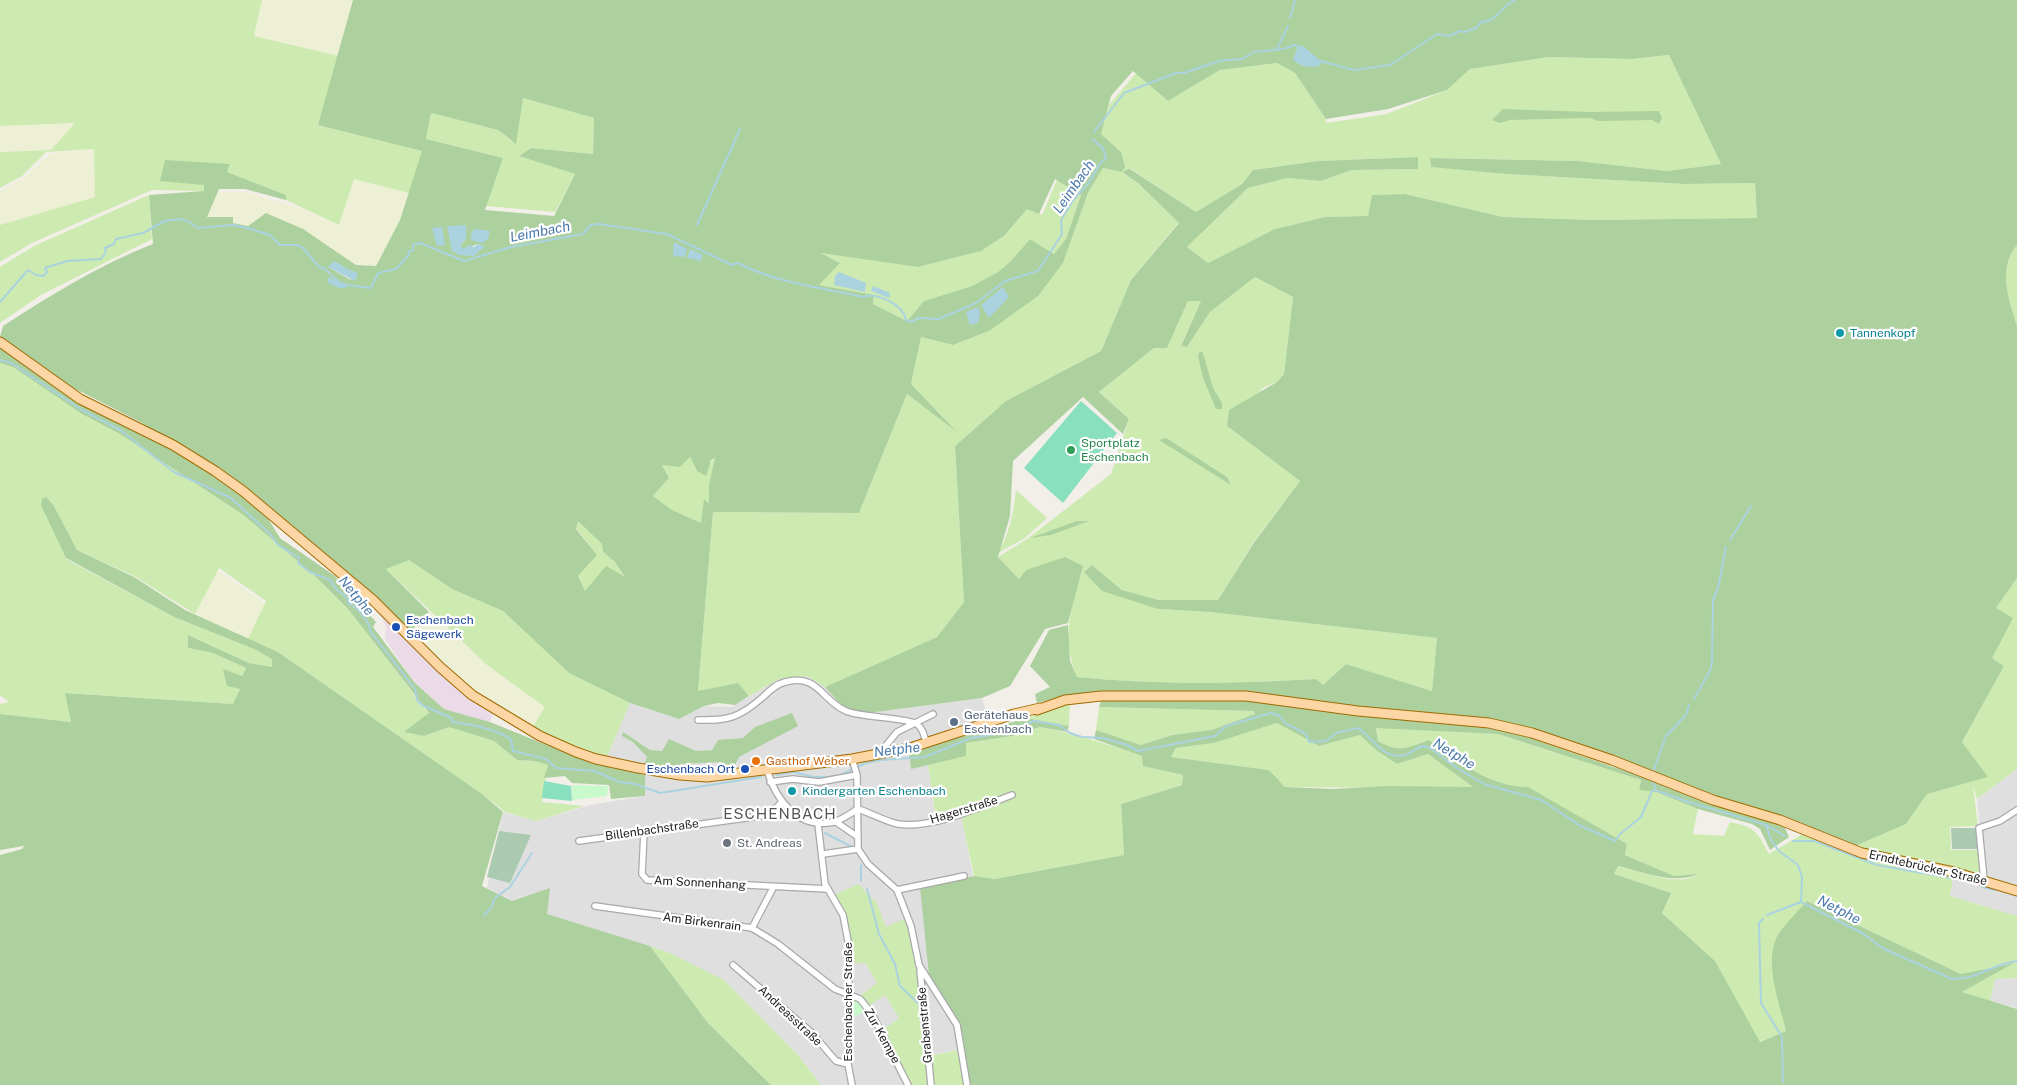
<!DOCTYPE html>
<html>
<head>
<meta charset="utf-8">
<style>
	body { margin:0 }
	canvas { display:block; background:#f2efe9 }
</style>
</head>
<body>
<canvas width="2017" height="1085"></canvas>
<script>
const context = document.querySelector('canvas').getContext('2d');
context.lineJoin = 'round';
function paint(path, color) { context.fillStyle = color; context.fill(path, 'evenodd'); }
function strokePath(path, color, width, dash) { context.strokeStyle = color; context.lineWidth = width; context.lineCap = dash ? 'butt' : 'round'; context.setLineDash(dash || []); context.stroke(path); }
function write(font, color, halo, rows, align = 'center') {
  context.font = font + ' "Public Sans",sans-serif'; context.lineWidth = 4.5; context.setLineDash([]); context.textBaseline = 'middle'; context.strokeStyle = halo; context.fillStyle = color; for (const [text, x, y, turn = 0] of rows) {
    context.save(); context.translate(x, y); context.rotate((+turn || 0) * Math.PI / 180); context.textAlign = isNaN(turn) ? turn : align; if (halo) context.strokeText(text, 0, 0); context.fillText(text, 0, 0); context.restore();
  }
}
paint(new Path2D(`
	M807,676L825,687L844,708L876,712L982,698L988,719L919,742L911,768L928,764L936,822L961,814L973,876L935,883L927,955L929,976L959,1025L963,1049L924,1056L919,964L907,918L886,928L877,903L866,964L878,983L861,995H885L899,1018L906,1085H821L798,1055L724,980L672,954L650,946L546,914L549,889L512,901L487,888L503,812L536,821L590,805L645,796V775L641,765L607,757L630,703L679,719L704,706L732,707L779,678Z
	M2017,769V916L1950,896L1953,877L1985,883L1977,799Z
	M2017,978V1008L1990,1001L1995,979Z`), '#e0dfdf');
paint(new Path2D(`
	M377,608L494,712L490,722L444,709L415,683L385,639L386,627Z`), '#ebdbe8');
paint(new Path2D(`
	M262,0H353L339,56L254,36Z
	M76,123L51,150L0,152V126Z
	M94,149L95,198L0,225V191L24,178L51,153Z
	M354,179L409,193L400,220L376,266L356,265L303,229L248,226L233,223V217H207L217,193L245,192L304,209L338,225Z
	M217,570L265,603L248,639L195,614Z
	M429,612L487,665L545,707L532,728L473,692L410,632Z`), '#eef0d5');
paint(new Path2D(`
	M0,0H262L254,36L339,56L318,125L423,151L409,193L354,179L339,225L286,200V195L227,172L230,164L205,185L204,191L152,190L32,243L0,262V225L95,197L94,149L46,152L22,176L0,188V152L51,150L75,123L0,126Z
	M1669,55L1721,164L1667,171L1578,161L1430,158L1431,166L1507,174L1684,184L1755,183L1757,218L1593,220L1503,217L1405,194L1372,195L1368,216L1325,217L1275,229L1208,263L1187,247L1248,188L1287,178L1321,181L1352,170L1418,169V157L1318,161L1253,170L1242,184L1196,212L1131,169L1125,170L1123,174L1138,183L1179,222L1131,280L1101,351L1006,401L955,446L964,602L937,637L825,687L807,676L779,679L749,696L738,683L698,692L713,512L859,513L907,394L954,429L911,384L921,337L953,345L989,331L1063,263L1088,193L1103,168L1122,172L1121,152L1101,134L1109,105L1136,73L1168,101L1220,70L1277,63L1295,73L1326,119V123L1387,114L1447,90L1470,69L1549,57L1632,59Z
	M523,98L594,118L593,154L531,148L519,156L575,174L555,212L486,206L503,158L426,139L431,113L498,130L511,141Z
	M1057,180L1081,195L1066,239L1054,254L1030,239L1011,261L998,272L972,286L924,301L907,321L873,304L874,295L818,285L840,263L820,252L918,267L981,251L1004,236L1027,208L1042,215Z
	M149,195L152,239L41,295L0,323V267L34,246Z
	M2017,245V326C2009,299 1997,269 2017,245Z
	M1255,277L1293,297L1284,374L1277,382L1264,387L1227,426L1300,481L1253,543L1218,600H1159L1122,590L1092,565L1084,572L1158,609L1210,612L1437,638L1432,691L1346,664L1323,685L1315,679C1235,684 1157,685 1077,677C1060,636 1072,606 1083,566C1061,566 1035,561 1019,579L998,557L1027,539L1111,474L1129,419L1099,392L1154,348H1167L1188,301H1201L1181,345L1187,347L1210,312Z
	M0,363L13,367L82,414L120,434L242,514L313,574L348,609L429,714L405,732L424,736L449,727L494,741L517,760L535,761L548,765L542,802L584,806L536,821L505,812L482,794L278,652L248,639L266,601L219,568L195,614L134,576L77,550L54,506L66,559L174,617L254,649L273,659L272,667L249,663L188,635V648L213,653L246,668L242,676L223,670L240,689L233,704L66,693L71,722L0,714V704L9,702L0,695Z
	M690,457L697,471L716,458L709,484V505L705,500L701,523L672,510L653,496L669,478L662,465Z
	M1016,490L1047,518L1025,538L998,553C1010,532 1013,514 1016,490Z
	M578,520L602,544L603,552L615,562L626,579L585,591L578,576L597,555L576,528Z
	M409,560L452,589L503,611L569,673L630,703L607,757L540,733L532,728L545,707L487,665L385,568Z
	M2017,578V769L1977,799L1973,786L1978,826L1950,827L1951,850H1980L1982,877L1853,847L1906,824L1927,794L1987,777L1962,742L2004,666L1992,658L1996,608Z
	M1070,703L1069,726L1026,718Z
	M1099,707L1254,711L1255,714L1211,730L1172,735L1141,745L1096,730Z
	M1277,723L1319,746L1360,735L1377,751L1397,764L1428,754L1474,787C1411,787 1348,788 1285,787L1269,770L1171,757L1176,748L1214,743Z
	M1040,727C1075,734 1108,744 1142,756L1144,766L1183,775L1182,785L1121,804L1124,855L995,879L974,876L960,811L936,819L928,764L966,756V743L1013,736Z
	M1376,727L1498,734L1641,780L1639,789L1656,792L1698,809L1693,834L1724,836L1730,822C1756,827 1757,832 1769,854L1804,833L1864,859L1953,877L1950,896L2017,916V978L1995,979L1990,1001L1962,992L2012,963L1961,974L1807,901L1784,1019L1786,1031L1759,1042L1715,961L1662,913L1671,893L1614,874L1617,866C1640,871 1676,887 1697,875L1674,876L1625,855L1627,845L1528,788C1489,787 1459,761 1429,740C1407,748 1399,753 1378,741Z
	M858,884L877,903L886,927L906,918L917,966L930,1085H910L883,1030L899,1018L885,995L870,1005L861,995L877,983L866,964L852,962L851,946L834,895Z
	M650,946L672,954L724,980L798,1055L821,1085H771L708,1023Z
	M963,1049L970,1085H933L929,1056Z`), '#cdebb0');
paint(new Path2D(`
	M353,0H2017V245C1997,269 2009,299 2017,326V578L1996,608L2013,618L1992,658L2004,666L1962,742L1988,777L1927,794L1906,824L1853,847L1799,822L1475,718L1385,711L1501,728L1784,826L1789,837L1770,850L1760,829L1752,824L1698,809L1656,792L1639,790L1641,780L1498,734L1376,728L1378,741C1399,753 1407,748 1429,740C1459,761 1489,787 1528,787L1627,844L1625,855L1674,876L1699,874C1673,885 1643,872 1618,866L1614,874L1671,893L1662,913L1715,961L1760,1042L1786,1031C1780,1003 1762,960 1779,933C1787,922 1798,911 1807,901L1961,974L2014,963L1962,992L2017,1009V1085H970L959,1025L929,976L920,887L974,876L995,879L1124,855L1121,804L1182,785L1183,775L1143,766L1142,756L1094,739L1096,730L1141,745L1172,735L1211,730L1255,714L1254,711L1099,707L1104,691L1064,696L1037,703L1035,694L1050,687L1030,666L1049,630L1068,625L1070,661L1077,677C1157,685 1236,684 1316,679L1323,685L1346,664L1432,691L1437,638L1210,612L1158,609L1102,591L1084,572L1092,565L1122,590L1159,600H1218L1253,544L1300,481L1227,426L1229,410L1277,382L1284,374L1293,297L1255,277L1210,312L1187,347L1181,346L1201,301H1188L1167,348H1154L1099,392L1129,419L1123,434L1083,397L1013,461L1010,516L998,557L1019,579L1026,570L1065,557L1083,566L1068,623L1045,629L1010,686L982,698L876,712H852L844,708L825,687L937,637L964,602L955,446L1006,401L1101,351L1131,280L1179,223L1138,183L1123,173L1125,170L1130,169L1196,212L1242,184L1253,170L1318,161L1418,157V169L1352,170L1321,181L1287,178L1248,188L1187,247L1208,263L1275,229L1325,217L1368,216L1372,195L1405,194L1503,217L1593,220L1757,218L1755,183L1684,184L1507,174L1431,167L1430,158L1578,161L1667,171L1721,164L1669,55L1632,59L1549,57L1470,69L1447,90L1388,109L1326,119L1295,73L1277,63L1220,70L1168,101L1133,71L1111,96L1101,134L1121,152L1125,167L1122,172L1103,168L1088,193L1063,263L1038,296L989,331L953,345L921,337L911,384L957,432L907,394L859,513L713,512L698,691L738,683L749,696L735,705L718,703L704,706L679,719L630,703L569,673L503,611L452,589L409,560L386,569L429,612L410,632L233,480L142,423L56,379L0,337L3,326C51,295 99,265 153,244L149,195L204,191V185L160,181L165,160L230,164L227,172L286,195V200L245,189H219L207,217H233V223L248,226L266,213L303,229L356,265L376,266L400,220L422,151L318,125ZM523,98L594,118L593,154L531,148L519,156L575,174L554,216L485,210L503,158L426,139L431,113L498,130L516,144ZM1055,179L1081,195L1066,239L1054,254L1030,239L1011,261L998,272L972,286L924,301L907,321L873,304L874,295L819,285L840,263L821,253L918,267L981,251L1004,236L1027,209L1039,214ZM447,226L466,239L460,245L463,250L477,244L484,246L459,255ZM328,267L349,270L351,280ZM690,457L697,471L706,476L711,460L715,458L709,484V504L704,499L701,523L672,510L653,496L669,478L662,465L680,467ZM578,521L602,544L603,552L615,562L625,577L606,566L585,591L578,576L597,555L576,529ZM1277,723L1319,746L1360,735L1377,751L1397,764L1428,754L1473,787L1387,786L1333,789L1285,787L1269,770L1171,757L1176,748L1214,743Z
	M1503,109L1589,112L1659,111L1662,118L1659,124L1652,120L1599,121L1589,118L1510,120L1500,123L1492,120Z
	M0,346L36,372L165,445L235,490L267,517L280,538L335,576L376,622L373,627L415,683L444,709L490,722L591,763L645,775V796L611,799L609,785L572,783L565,776L544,778L548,765L535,761L517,760L494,741L449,727L424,736L404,732L429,713L348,609L313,574L242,514L120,434L82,414L13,367L0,363Z
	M1200,351L1203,353L1213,388L1222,403V409H1216L1203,378L1198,356Z
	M1166,438L1227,477L1231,485L1159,440Z
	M46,497L54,506L77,550L134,577L185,610L278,652L482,794L503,812L482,886L512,901L550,888L547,914L650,946L708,1023L771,1085H0V855L22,849L24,846L0,850V714L71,722L65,693L233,704L240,689L227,686L223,669L242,676L246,668L213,653L188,648V635L249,663L272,667V659L254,649L174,617L66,558L41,505L42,499Z
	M1077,521H1089L1051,535L1030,538Z
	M792,713L798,726L739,757L732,771H723L721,762L680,764L675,770L644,765L647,757L633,742L622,736L623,732L650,750L662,751L669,739L696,751L712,750L718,740L743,738L755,727Z
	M1026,718L1069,726L1067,732L1040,727L1013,736L966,743V756L911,769L909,752Z`), '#add19e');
paint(new Path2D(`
	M1951,828H1979L1981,849H1952Z
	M499,831L531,835L510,883L487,877Z`), '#aacbaf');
paint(new Path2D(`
	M572,785L608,786L607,796L572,800Z
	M854,1001H859L867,1010L852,1018L851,1004Z`), '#c8facc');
paint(new Path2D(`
	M1081,401L1117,433L1063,503L1024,468Z
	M544,781L571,786L572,801L542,798Z`), '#88e0be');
paint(new Path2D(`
	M1298,46H1303L1322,62L1319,66C1309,67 1300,68 1293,59Z
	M466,225V239L460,245L463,249L470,245L474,247L477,244L485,246L474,256L459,255L452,251L447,226Z
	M442,227L445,245L437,246L432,228Z
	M474,229L490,231L488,239L482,243L471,240V234Z
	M674,242L687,249L685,257L673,256Z
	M690,249L703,255L701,261L687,258Z
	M334,261L349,270L358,273L355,281L328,267Z
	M839,272L866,283L865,292L834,285L835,276Z
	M328,277L347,284L346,288H339L328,283Z
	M873,286L890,293L889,298L871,291Z
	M1003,287L1009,297L989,318L981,305Z
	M978,307L980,312L978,323L970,325L966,312Z`), '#aad3df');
strokePath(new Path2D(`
	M1290,18L1295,0
	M1277,49L1288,26
	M1320,61L1354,70L1390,65L1437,34L1449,36L1460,31L1465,32L1476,28L1481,22C1497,22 1502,5 1515,0
	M1094,132L1124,93L1176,73H1184L1219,61L1242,59L1254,52L1283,49L1295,45L1299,47
	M697,225L740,129
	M346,285L371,288L378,273L396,269L409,255L408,252L413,250V245L420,243L464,261L511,247L583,234L591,225L599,224L667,234L732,265L738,263C776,283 819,287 863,297C877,292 903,304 906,320L911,322L919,318L939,319L976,303L1005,281L1038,271L1062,234L1061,220L1074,199L1088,184L1101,162L1106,159L1103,148L1092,139
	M0,302L28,270L36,275L43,276L47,272L45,268L67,261L101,259L106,252L105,248L114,244L116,239L143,233L165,221L180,219L187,221L198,228L233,225L251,229L270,235L280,245H296L302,247L319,267L325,269L338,281
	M0,360L11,363L82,410L120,430L174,472L231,498L271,535L278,545L299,558L298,563L310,572L330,580L337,590L347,597L349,604C357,606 370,622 370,631L415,689L417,700L422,705L451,718L453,722C474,725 492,728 511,739L513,751L546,759L556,768L595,771L619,782L635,784L660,793L761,777
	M1730,540L1751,506
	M1694,699L1710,671L1712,663L1713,600L1718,588L1726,547
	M1653,772L1666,736L1686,715L1689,705
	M776,775L793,772L814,777H827L840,775L866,763L881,760L925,757L971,738L1004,733L1034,721L1059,725L1070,733L1082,737L1103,738L1127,745L1138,751L1215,736L1226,726L1271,713L1280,716L1285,723L1306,734L1309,742L1326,741L1336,733L1358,728C1372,737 1384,761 1405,755C1411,753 1416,748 1423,746L1430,748L1457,768L1484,784L1541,800L1579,825L1615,841L1620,834L1641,817L1652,791L1655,790L1688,802L1766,825L1771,840L1779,851L1798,865L1802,877L1801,902L1862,933L1884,949L1952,979L1970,977L2003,964L2017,961
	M1653,782L1655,789
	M1766,825L1785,836
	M825,833L852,847
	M1793,841H1814L1877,865L1962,880
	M861,881V865
	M1982,887L1995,890
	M867,889L879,934L895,964L900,986L919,1004L925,1053
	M484,915L491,908L495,898L510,887L532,853
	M1767,915L1801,902
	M1763,919L1759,923L1761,1003L1782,1037L1783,1082`), '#aad3df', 2);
const minor = new Path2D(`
	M698,720C729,721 740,717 763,697C769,691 776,684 785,682C818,673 822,701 846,711C859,717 908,718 917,724C923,729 925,736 926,744
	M879,754L897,732L933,714
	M852,759L857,775L858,849L868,864L897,890L911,926L919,965L957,1025L967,1085
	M767,770C776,800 798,830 834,822C842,820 851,813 858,809
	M770,782L793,779L819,782L857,775
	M858,809C871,813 884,821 898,824C932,829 980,807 1012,795
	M836,822L858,837
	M818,824L825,884L843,915L849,946L848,1064L852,1085
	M644,832L642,874L647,880L828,889
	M579,841L760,816L772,812L781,803
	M823,854L858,849
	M1984,880L1979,828L2000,821L2017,810
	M897,890L964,876
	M595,906L752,928L778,944L835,989L860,999L872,1014L908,1085
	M752,928L773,888
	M733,965L811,1032L836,1061L848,1064
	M920,970L931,1085`);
const primary = new Path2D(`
	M0,342L80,399L173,445L215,471L243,491L373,600L440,667L472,695L540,736L576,752L596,759L638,768L680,775L707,777L852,759L910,748L1014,714L1040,708
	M1037,710L1065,700L1101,696H1246L1358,711L1489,723L1532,733L1612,760L1713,800L1780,820L1862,853L1954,872L2017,891`);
strokePath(minor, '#a9a9a9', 8);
strokePath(primary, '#a06b00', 11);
strokePath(minor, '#fff', 5.5);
strokePath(primary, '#fcd6a4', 9);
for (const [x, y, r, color] of [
	[1840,333,5,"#0f9aa8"],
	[1071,450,5,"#2e9e5b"],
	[396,627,5,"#1a4fb4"],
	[954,722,5,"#5c6f8a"],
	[756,761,5,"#e8710a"],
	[745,769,5,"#1a4fb4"],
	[792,791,5,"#0f9aa8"],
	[727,843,5,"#6b7280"]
]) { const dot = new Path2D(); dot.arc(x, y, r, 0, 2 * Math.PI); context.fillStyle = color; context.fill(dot); strokePath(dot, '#fff', 2); }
write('12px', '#0d838f', '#fff', [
	["Tannenkopf",1850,333],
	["Kindergarten Eschenbach",802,791]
], 'left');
write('12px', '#27864d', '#fff', [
	["Sportplatz",1081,443],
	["Eschenbach",1081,457]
], 'left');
write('12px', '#164399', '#fff', [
	["Eschenbach",406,620],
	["Sägewerk",406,634],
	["Eschenbach Ort",735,769,"right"]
], 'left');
write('12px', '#4e5e75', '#fff', [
	["Gerätehaus",964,715],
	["Eschenbach",964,729]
], 'left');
write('12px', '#c56008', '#fff', [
	["Gasthof Weber",766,761]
], 'left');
write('12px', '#222', '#fff', [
	["Hagerstraße",964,810,-17],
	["Billenbachstraße",652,830,-8],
	["Erndtebrücker Straße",1928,868,13],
	["Am Sonnenhang",700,883,3],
	["Am Birkenrain",702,922,7],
	["Eschenbacher Straße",848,1002,-90],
	["Andreasstraße",790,1016,43],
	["Grabenstraße",925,1025,-95],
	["Zur Kempe",882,1036,61]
]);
write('12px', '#5b616d', '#fff', [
	["St. Andreas",737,843]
], 'left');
write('italic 14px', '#4a7aab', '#fff', [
	["Leimbach",1074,187,-55],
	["Leimbach",540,232,-11],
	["Netphe",356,596,50],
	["Netphe",897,750,-7],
	["Netphe",1454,754,31],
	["Netphe",1839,910,27]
]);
context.letterSpacing = '1px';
write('15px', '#555', '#fff', [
	["ESCHENBACH",780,814]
]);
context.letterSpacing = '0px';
</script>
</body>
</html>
